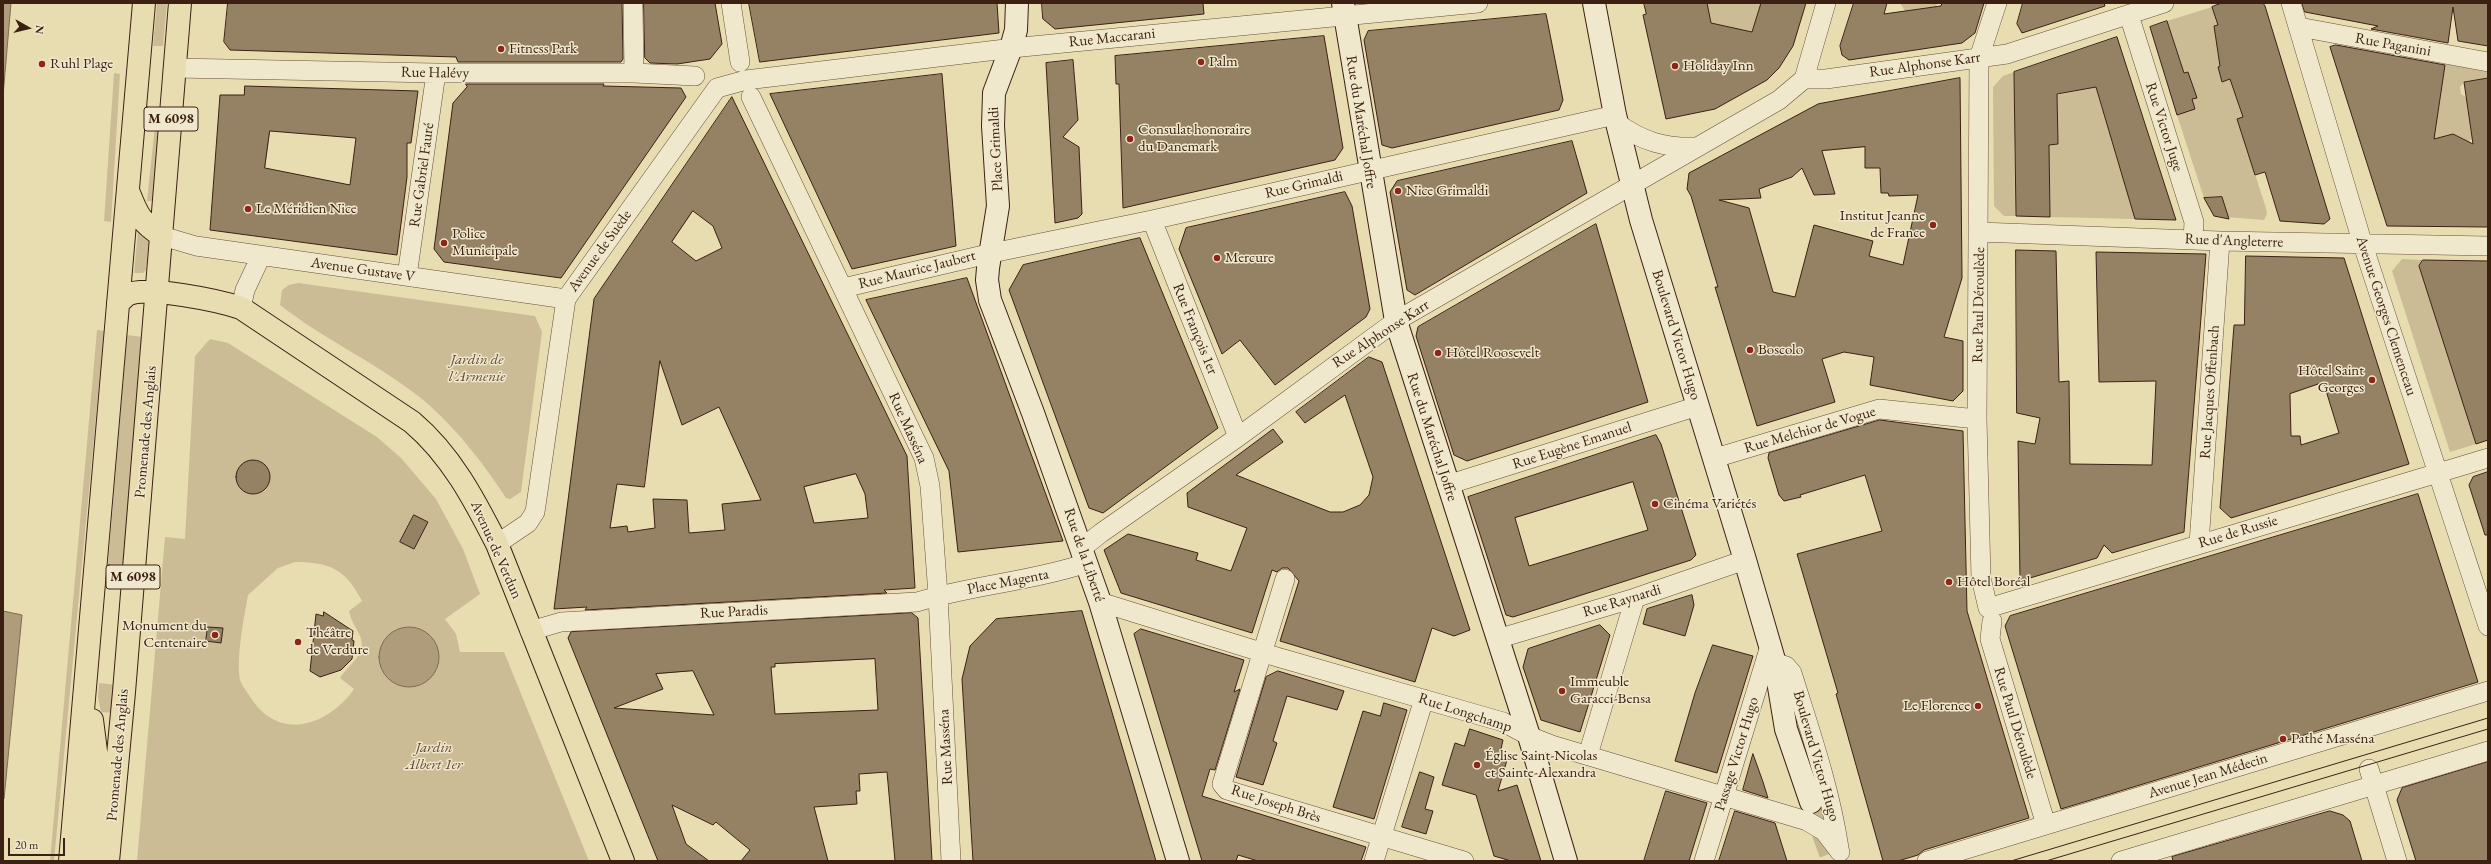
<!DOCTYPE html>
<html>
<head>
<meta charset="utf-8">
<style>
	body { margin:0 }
	#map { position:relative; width:2491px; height:864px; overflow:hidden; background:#e8dcb1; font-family:"EB Garamond",serif }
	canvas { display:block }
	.frame { position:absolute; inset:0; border:4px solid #3c2113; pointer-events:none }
	.north { position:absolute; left:8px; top:8px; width:40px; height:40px; -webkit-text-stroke:3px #f0e8cc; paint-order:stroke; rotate:98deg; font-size:11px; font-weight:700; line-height:16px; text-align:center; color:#3c2113 }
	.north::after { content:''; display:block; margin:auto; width:14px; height:18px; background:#3c2113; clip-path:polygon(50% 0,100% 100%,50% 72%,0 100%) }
	.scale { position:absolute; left:8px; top:838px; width:57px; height:18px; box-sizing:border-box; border:2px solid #3c2113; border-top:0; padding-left:5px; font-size:12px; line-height:14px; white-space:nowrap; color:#3c2113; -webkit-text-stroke:3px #f0e8cc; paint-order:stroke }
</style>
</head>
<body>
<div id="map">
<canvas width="2491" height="864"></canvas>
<div class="frame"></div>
<div class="north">N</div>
<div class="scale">20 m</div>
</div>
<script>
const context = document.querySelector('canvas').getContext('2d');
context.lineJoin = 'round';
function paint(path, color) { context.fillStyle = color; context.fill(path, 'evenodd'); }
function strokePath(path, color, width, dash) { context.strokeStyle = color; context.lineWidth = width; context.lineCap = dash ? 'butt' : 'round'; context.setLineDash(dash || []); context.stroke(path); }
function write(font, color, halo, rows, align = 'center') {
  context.font = font + ' "EB Garamond",serif'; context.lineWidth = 3; context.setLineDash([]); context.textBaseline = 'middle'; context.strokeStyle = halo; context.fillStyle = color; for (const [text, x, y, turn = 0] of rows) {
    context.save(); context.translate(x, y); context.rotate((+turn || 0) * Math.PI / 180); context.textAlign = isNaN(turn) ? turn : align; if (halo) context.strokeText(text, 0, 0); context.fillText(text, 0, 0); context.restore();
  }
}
paint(new Path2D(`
	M157,3H167L163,46H153Z
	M1707,3H1761L1752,32L1711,23Z
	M1900,3H1937L1936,7L1905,11Z
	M2212,7L2218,25L2214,26L2221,65L2218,67L2222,82L2235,78V93L2243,117L2237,119L2266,208L2267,214L2264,220L2214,216L2204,198L2177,115L2195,109L2192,99L2194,91L2188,72L2184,73L2167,21Z
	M2445,64L2488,72V78L2465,81L2460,87L2461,94L2466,97L2472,139L2469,141L2470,146L2424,142L2427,116L2438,111Z
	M2014,72L2015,216H2004L1994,206L1993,87L2003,76Z
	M114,73L120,74L111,222L104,221Z
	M2096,87L2135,219L2050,217L2049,145L2058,144L2057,95Z
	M157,107H162L153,201H147Z
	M138,230L149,240L146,270L143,273H134Z
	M2402,259L2423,260L2419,266L2476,444L2450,452L2392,271Z
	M298,283L535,316L542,332L521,492L510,499L506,498C484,464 459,432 429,405C384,366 327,342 280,305L282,290L289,285Z
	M97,330L104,331L54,861H50Z
	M127,335L143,337L125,568L108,565Z
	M210,339L228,343L377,437L401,458L436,499L463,549L480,594L445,619L456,634L460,652H504L589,861H137L165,537L185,539L195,356ZM295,562C331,562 346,570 362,601L349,611C351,621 356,627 360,636C368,654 347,666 340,678L354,689C328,726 279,742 251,698C248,693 242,686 240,680C236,658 244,617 248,595L278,568Z
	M99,683L117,685L113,713L101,712L98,697Z`), '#cbbc96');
const water = new Path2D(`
	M3,3H11L3,96Z
	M3,611L22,615L4,799H3Z
	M379 657a30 30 0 1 1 60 0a30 30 0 1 1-60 0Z`);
paint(water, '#ae9c7b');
strokePath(water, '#806b51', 1);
const building = new Path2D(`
	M228,3H622L623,59L621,62H458L456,57L230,50L224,42Z
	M644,3H715L722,44L710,59L677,64L650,63L645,58Z
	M749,3H997L999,33L760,62Z
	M1042,3H1203L1204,14L1055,29L1043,19Z
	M1644,3H1707L1711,23L1752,32L1761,3H1806L1793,46L1779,68L1767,80L1715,109L1666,119L1643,15L1646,14Z
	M1854,3H1887L1884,14L1941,6L1942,3H1984L1975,33L1962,43L1849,60L1842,55L1840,46Z
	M2023,3H2104L2105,6L2022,33L2017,24Z
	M2222,3H2263L2265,6L2330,219L2324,224L2280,221L2265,172L2255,175L2237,119L2243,117L2230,79L2222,82L2218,67L2220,66L2214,26L2218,25L2212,7Z
	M2302,3H2488V46L2458,41L2453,7L2448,43L2371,29L2378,26L2305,12Z
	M1546,14L1563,100L1559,110L1392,148L1382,145L1364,40L1368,31Z
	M2167,21L2184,73L2188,72L2197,98L2192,99L2195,109L2177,115L2150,27Z
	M1324,36L1343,148L1335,160L1123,208L1119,84H1116L1115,56Z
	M2117,37L2176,220L2135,219L2096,87L2057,94L2058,144L2049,145L2050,217L2016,216L2014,72Z
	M2336,45L2445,65L2434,139L2453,134L2473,144L2464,82L2488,78V227L2387,226L2330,47Z
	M1073,60L1078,120L1063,137L1079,147L1082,214L1078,218L1055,223L1046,63Z
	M942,74L956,246L852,269L770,94Z
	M1960,78L1962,278L1944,337L1963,341V391L1953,401L1870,385L1874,357L1844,352L1822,359L1835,402L1757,426L1715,287H1718L1691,196L1687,189L1689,173L1818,104ZM1865,147V168H1880L1881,193H1888L1889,196L1918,195L1903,265L1869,256L1873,241L1814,225L1795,297L1773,292L1749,208L1719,200L1761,198L1759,189L1792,177L1802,168L1814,195L1835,194L1822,151Z
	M466,84H604L603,86L681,88L686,97L561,278L444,262L434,249L453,103L467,87Z
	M245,86L418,91L411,143H407V177L397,255L210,230L220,95H244ZM270,131L356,138L350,185L265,168Z
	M732,97L907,456L915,588L884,590L887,593L585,610L587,607L554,609L594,299ZM693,211L713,226L722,248L696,261L672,242ZM660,361L682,425L719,407L761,500L722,504L725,530L689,533L687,500L653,499L655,528L628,532L627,526L610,528L617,484L644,487ZM856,474L865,494L868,518L814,523L804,487Z
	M1572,141L1587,193L1415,295L1407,290L1390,192L1397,181Z
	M1345,192L1352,206L1370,309L1366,317L1275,385L1240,340L1222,354L1179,249L1186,228Z
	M2222,197L2229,219L2214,216L2204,198Z
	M1596,224L1648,402L1467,461L1454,455L1416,336L1418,327Z
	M1140,238L1218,428L1103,513L1089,508L1009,290L1023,265Z
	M2016,250L2056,251L2059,382L2069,381L2070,464L2152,465L2156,381L2099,382L2096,252L2206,254L2184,532L2112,553L2104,545L2097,558L2020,581L2018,441L2035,444L2040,418L2017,413Z
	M2246,256L2344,258L2409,464L2231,518L2220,508L2234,325H2244ZM2322,383L2324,384L2339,433L2301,445L2300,436H2291L2290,394Z
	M2423,260L2488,261V440L2476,444L2419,266Z
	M967,278L1027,443L1063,541L958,552L949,471L866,300Z
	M1369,357L1382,362L1470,630L1454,636L1432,628L1415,682L1280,641L1299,581L1288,568H1282L1277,572L1272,570L1252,633L1121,593L1104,550L1128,534L1198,553L1196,560L1231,571L1247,528L1188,507L1187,493L1273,429L1283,442L1236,475L1330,512H1343L1360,505L1369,495L1373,477L1345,395L1305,423L1296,412Z
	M1880,420L1963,431L1967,611L2029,818L1924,850L1918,855L1898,861H1883L1836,694L1838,693L1797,554L1882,531L1865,475L1800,495L1801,497L1784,501L1779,495L1768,458L1769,453Z
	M1656,435L1661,444L1696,555L1691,560L1513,617L1506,615L1468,497ZM1633,482L1648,530L1529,566L1515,518Z
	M236 477a17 17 0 1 1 34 0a17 17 0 1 1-34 0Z
	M2488,472V535H2485L2469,485L2473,477Z
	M2418,494L2478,682L2061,809L2005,626L2010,616Z
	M414,515L428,522L414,549L400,542Z
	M1692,595L1694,605L1685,636L1643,624L1647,609Z
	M1082,611L1156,861H973L962,679L970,646L996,619Z
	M324,612L353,631L352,640L354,641L352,659L341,670L320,677L310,671L316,614L323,616Z
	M912,613L918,618L932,861H895L887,772L859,774L860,791H856L857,804L814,807L828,861H741L750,850L716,822L713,825L672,805L686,844L709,861H658L568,638L571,632ZM875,659L878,710L775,714L771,667H775V664ZM693,671L714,715L614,708L663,689L656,674Z
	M1600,625L1610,635L1580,732L1541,720L1523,667L1528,649Z
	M208,627L223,628L221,643L206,641Z
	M1141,629L1244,660L1234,692L1240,689L1215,770L1210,769L1202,796L1366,847L1361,861H1258L1238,855L1236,861H1202L1134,634Z
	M1713,645L1753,656L1717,773L1675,761L1695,693Z
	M1278,671L1344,691L1337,710L1287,696L1273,741L1277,743L1263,785L1236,777L1266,677Z
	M1384,703L1407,710L1374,819L1333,807L1363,711L1380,716Z
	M1470,729L1503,740L1499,758L1507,760L1498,791L1517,785L1541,861H1511L1494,856L1476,795L1442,785L1455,743L1464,746Z
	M1753,754L1763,782L1768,798L1743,790Z
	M2488,762V861H2416L2397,800L2402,788Z
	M1420,772L1434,777L1425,809L1433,811L1426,834L1402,827Z
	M1666,791L1707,803L1689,861H1644Z
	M1735,811L1775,823L1787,861H1719Z
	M2330,811L2343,815L2350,821L2362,861H2173L2172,857Z`);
paint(building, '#958265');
strokePath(building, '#3c2113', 1);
strokePath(new Path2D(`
	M1811,802L1833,861`), '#c6b791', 22, [22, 11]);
const street = new Path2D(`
	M633,3L634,73
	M731,3L740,62
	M1997,3L1979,58L1977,419L1981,578L1988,608L2488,458
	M2291,3L2363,245L2488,626
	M2129,15L2194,222L2193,240
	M2299,27L2488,62
	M175,68L436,73H634L695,76
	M1804,79L1826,3
	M751,97L924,458L930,486L938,595L951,861
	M1617,123C1643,142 1665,148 1697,147
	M1152,220L1238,437
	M1979,232L2220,241L2488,246
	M162,236L196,246L566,299
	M407,276L436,73
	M843,288L992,253L1152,220L1615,115
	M241,308L245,290L261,256
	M1715,458L1879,409L1977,419
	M1447,485L1698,406
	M497,544L528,523L535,512L566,299L717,88L746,80L1022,47L1478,3
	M2199,544L2220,241
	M1082,548L1101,533L1238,437L1396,321L1779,100L1804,79H1826L2007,54L2164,3
	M1285,579L1222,784L1227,790L1464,861
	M1100,602L1277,657L1503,722L1529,736L1552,745L1807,821L1824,831L1840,852
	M1992,621L1990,639L2046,825
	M530,631L561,622L917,602C969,586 1025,582 1077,566
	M1497,639L1635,598L1745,560
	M1775,663L1786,666L1792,673C1810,731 1830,788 1839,848
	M1588,755L1635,598
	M2369,769L2397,861
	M1374,861L1424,699
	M1704,861L1770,646
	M1927,861L2488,691
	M2121,861L2488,751`);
const secondary = new Path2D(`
	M1017,3L1016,30L1011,48L994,93L993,126L998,206L988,268L987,280L990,300L1033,413L1100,602L1178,861
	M1343,3L1396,321L1529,736L1566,861
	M1594,3L1615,115L1641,220L1745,560L1775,663L1786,729L1811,802`);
const primary = new Path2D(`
	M129,193C138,216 141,222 162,236
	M118,303C121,301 124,297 127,295C146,285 220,301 241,308L412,422C451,455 474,499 497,544L623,861
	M70,861L144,3
	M89,861L97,759L92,720
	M108,861L124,692L180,3`);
strokePath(street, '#67503a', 20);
strokePath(secondary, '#3c2113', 24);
strokePath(primary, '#3c2113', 24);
strokePath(street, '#f0e8cc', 19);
strokePath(secondary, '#f0e8cc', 22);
strokePath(primary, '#e8dcb1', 22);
strokePath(new Path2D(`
	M2011,861L2488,718
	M2046,861L2488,729`), '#3c2113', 1);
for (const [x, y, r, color] of [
	[501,49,4,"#8f2418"],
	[1201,62,4,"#8f2418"],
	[42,64,4,"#8f2418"],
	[1675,66,4,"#8f2418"],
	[1130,139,4,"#8f2418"],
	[1398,191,4,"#8f2418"],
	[248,209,4,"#8f2418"],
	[1933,225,4,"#8f2418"],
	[444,243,4,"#8f2418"],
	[1217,258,4,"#8f2418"],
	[1750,350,4,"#8f2418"],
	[1438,353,4,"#8f2418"],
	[2372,380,4,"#8f2418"],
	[1655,504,4,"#8f2418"],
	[1949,582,4,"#8f2418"],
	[215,635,4,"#8f2418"],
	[298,642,4,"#8f2418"],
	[1562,691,4,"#8f2418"],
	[1978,706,4,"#8f2418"],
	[2283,739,4,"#8f2418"],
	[1477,765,4,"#8f2418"]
]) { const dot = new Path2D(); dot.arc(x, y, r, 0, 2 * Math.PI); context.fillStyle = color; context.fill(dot); strokePath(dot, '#f0e8cc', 1.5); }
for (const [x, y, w] of [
	[171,119,54],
	[133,577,54]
]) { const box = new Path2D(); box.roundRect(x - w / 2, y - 12, w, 24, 3); context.fillStyle = '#f0e8cc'; context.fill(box); strokePath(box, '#3c2113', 1); }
write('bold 14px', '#3c2113', null, [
	["M 6098",171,119],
	["M 6098",133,577]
]);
write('15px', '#3c2113', '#f0e8cc', [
	["Rue Maccarani",1112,38,-6],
	["Rue Paganini",2393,45,10],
	["Rue Alphonse Karr",1925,65,-8],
	["Rue Halévy",435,73,1],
	["Rue du Maréchal Joffre",1361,122,81],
	["Rue Victor Juge",2164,127,72],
	["Place Grimaldi",996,149,-93],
	["Rue Gabriel Fauré",422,175,-82],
	["Rue Grimaldi",1304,185,-13],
	["Rue d'Angleterre",2234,241,2],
	["Avenue de Suède",600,251,-54],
	["Avenue Gustave V",363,270,8],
	["Rue Maurice Jaubert",917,270,-14],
	["Rue Paul Déroulède",1979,305,-89],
	["Avenue Georges Clemenceau",2386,316,72],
	["Rue François 1er",1195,329,68],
	["Rue Alphonse Karr",1381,334,-33],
	["Boulevard Victor Hugo",1676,335,73],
	["Rue Jacques Offenbach",2210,392,-86],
	["Rue Masséna",908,428,66],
	["Rue Melchior de Vogue",1810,430,-16],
	["Promenade des Anglais",146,432,-85],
	["Rue du Maréchal Joffre",1432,437,72],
	["Rue Eugène Emanuel",1572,446,-18],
	["Rue de Russie",2238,532,-17],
	["Avenue de Verdun",496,550,66],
	["Rue de la Liberté",1084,555,71],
	["Place Magenta",1008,582,-11],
	["Rue Raynardi",1622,601,-17],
	["Rue Paradis",734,612,-3],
	["Rue Longchamp",1465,713,18],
	["Rue Paul Déroulède",2015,723,73],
	["Rue Masséna",946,747,-93],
	["Passage Victor Hugo",1737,754,-73],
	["Promenade des Anglais",118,755,-85],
	["Boulevard Victor Hugo",1816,756,74],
	["Avenue Jean Médecin",2208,776,-17],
	["Rue Joseph Brès",1276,804,18]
]);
write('15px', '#3c2113', '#f0e8cc', [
	["Fitness Park",509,49],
	["Palm",1209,62],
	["Ruhl Plage",50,64],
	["Holiday Inn",1683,66],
	["Consulat honoraire",1138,130],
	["du Danemark",1138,147],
	["Nice Grimaldi",1406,191],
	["Le Méridien Nice",256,209],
	["Institut Jeanne",1925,216,"right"],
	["de France",1925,233,"right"],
	["Police",452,234],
	["Municipale",452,251],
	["Mercure",1225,258],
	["Boscolo",1758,350],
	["Hôtel Roosevelt",1446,353],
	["Hôtel Saint",2364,371,"right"],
	["Georges",2364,388,"right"],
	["Cinéma Variétés",1663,504],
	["Hôtel Boréal",1957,582],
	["Monument du",207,626,"right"],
	["Centenaire",207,643,"right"],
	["Théâtre",306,633],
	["de Verdure",306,650],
	["Immeuble",1570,682],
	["Garacci-Bensa",1570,699],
	["Le Florence",1970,706,"right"],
	["Pathé Masséna",2291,739],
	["Église Saint-Nicolas",1485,756],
	["et Sainte-Alexandra",1485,773]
], 'left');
write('italic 15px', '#604834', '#f0e8cc', [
	["Jardin de",477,360],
	["l'Armenie",477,377],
	["Jardin",434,748],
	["Albert 1er",434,765]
]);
</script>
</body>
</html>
